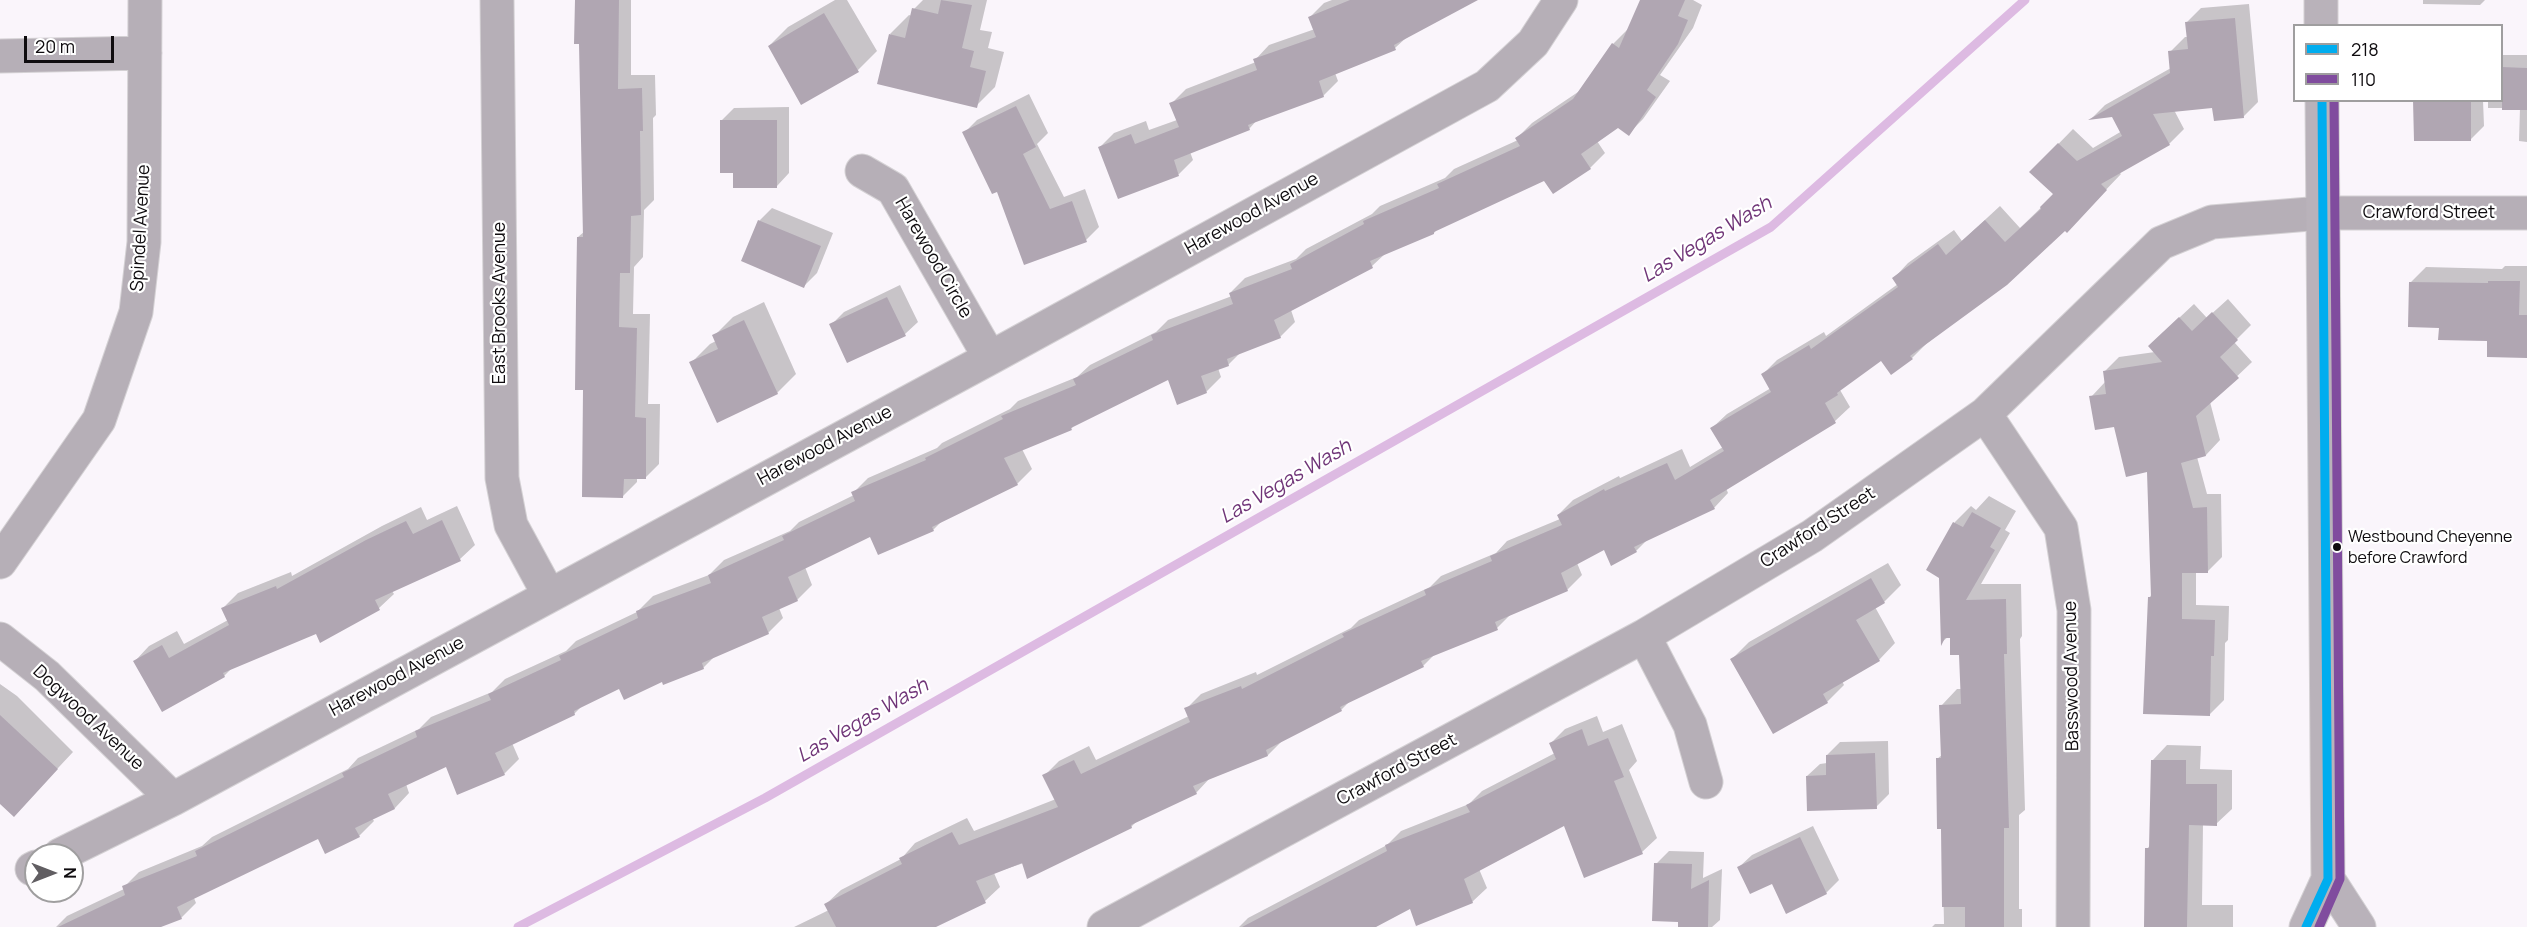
<!DOCTYPE html>
<html>
<head>
<meta charset="utf-8">
<style>
	body { margin:0 }
	#map { position:relative; width:2527px; height:927px; overflow:hidden; background:#faf5fb; font-family:Manrope,sans-serif }
	canvas { display:block }
	.legend { position:absolute; left:2293px; top:24px; width:210px; height:78px; box-sizing:border-box; background:#fff; border:2px solid #9f9e9f; margin:0; padding:8px 10px; list-style:none; font-size:18px; color:#0f0c0f }
	.legend li { display:flex; align-items:center; gap:12px; height:30px }
	.legend b { width:30px; border:2px solid #9f9e9f }
	.north { position:absolute; left:24px; top:843px; width:60px; height:60px; box-sizing:border-box; background:#fff; border:2px solid #9f9e9f; border-radius:50%; rotate:90deg; font-size:16px; font-weight:700; line-height:24px; text-align:center; color:#0f0c0f }
	.north::after { content:''; display:block; margin:auto; width:21px; height:27px; background:#615e62; clip-path:polygon(50% 0,100% 100%,50% 72%,0 100%) }
	.scale { position:absolute; left:24px; top:36px; width:90px; height:27px; box-sizing:border-box; border:3px solid #0f0c0f; border-top:0; padding-left:8px; font-size:18px; line-height:21px; white-space:nowrap; color:#0f0c0f; -webkit-text-stroke:4px #fff; paint-order:stroke }
</style>
</head>
<body>
<div id="map">
<canvas width="2527" height="927"></canvas>
<ul class="legend">
<li><b style="height:8px;background:#00adef"></b>218</li>
<li><b style="height:8px;background:#804c9e"></b>110</li>
</ul>
<div class="north">N</div>
<div class="scale">20 m</div>
</div>
<script>
const context = document.querySelector('canvas').getContext('2d');
context.lineJoin = 'round';
function paint(path, color) { context.fillStyle = color; context.fill(path, 'evenodd'); }
function strokePath(path, color, width, dash) { context.strokeStyle = color; context.lineWidth = width; context.lineCap = dash ? 'butt' : 'round'; context.setLineDash(dash || []); context.stroke(path); }
function write(font, color, halo, rows, align = 'center') {
  context.font = font + ' Manrope,sans-serif'; context.lineWidth = 4.5; context.setLineDash([]); context.textBaseline = 'middle'; context.strokeStyle = halo; context.fillStyle = color; for (const [text, x, y, turn = 0] of rows) {
    context.save(); context.translate(x, y); context.rotate((+turn || 0) * Math.PI / 180); context.textAlign = isNaN(turn) ? turn : align; if (halo) context.strokeText(text, 0, 0); context.fillText(text, 0, 0); context.restore();
  }
}
paint(new Path2D(`
	M576,0H631V75H655L656,115L653,118L654,200L644,210L643,257L634,267L633,314H650L648,404H660L659,464L645,478H637V482L623,496L584,389L578,237L585,231L580,42Z
	M835,0H847L877,51L858,70L769,46L788,27Z
	M923,0H987L980,30L992,32L988,48L1004,52L995,87L976,106L890,34L909,15L912,16L914,9Z
	M1332,0H1472L1407,37L1395,48L1335,73L1338,81L1323,96L1258,119L1249,129L1190,152L1193,160L1179,174L1119,197L1100,147L1114,133L1146,121L1149,130L1177,120L1171,104L1186,89L1256,62L1255,60L1269,45L1315,29L1310,17L1324,3Z
	M1641,0H1693L1702,5L1693,28L1660,75L1670,81L1643,119L1628,134L1618,126L1597,141L1605,153L1590,168L1545,179L1438,228L1434,233L1386,253L1372,266L1291,310L1295,322L1280,337L1241,352L1228,365L1218,368L1221,377L1206,392L1169,378L1075,424L1071,429L1022,449L1032,469L1017,484L943,520L933,530L871,535L805,567L812,585L797,600L779,608L783,618L768,633L716,655L703,668L663,679L619,687L584,704L575,713L512,743L519,759L504,774L446,765L406,784L409,793L395,808L372,818L374,821L359,836L318,837L194,898L196,903L181,918L157,927H56L67,916L124,889V887L139,872L202,846L212,837L348,769L358,758L419,729L431,717L492,692L505,679L566,651L576,641L637,612L653,596L709,575L724,560L790,531L799,522L854,495L853,493L868,478L937,448L942,443L1010,409L1018,401L1077,377L1090,365L1156,332L1168,320L1232,296L1230,293L1245,278L1296,259L1306,249L1372,214L1380,206L1445,178L1454,169L1518,140L1517,138L1532,123L1581,90L1613,44L1629,28Z
	M2423,0H2485L2480,5L2423,4Z
	M2249,4L2258,102L2243,117L2214,107L2174,110L2184,129L2169,144L2119,172L2121,174L2081,216L1926,344L1912,358H1881L1840,390L1850,407L1835,421L1726,488L1728,493L1714,508L1648,539L1636,551L1605,548L1577,563L1582,575L1567,590L1512,613L1497,628L1435,654L1423,666L1352,699L1341,710L1283,740L1268,755L1210,778L1196,793L1139,819L1131,827L994,873L1000,887L985,901L933,927H794L829,910L826,904L841,890L901,859L915,843L967,818L974,831L1056,799L1044,776L1059,761L1089,746L1096,760L1189,716L1186,709L1201,694L1256,672L1257,675L1351,628L1359,620L1430,587L1441,576L1496,553L1507,541L1560,519L1558,515L1573,500L1619,476L1620,478L1682,449L1690,467L1723,447L1712,428L1727,414L1771,388L1763,374L1777,360L1824,332L1826,336L1898,284L1894,278L1908,263L1954,230L1962,241L2000,206L2020,228L2055,194L2031,172L2073,129L2093,148L2122,131L2113,116L2092,118L2105,105L2171,68L2170,52L2185,37H2188L2186,23L2201,8Z
	M2502,55H2527V142L2519,141L2520,108H2488V100H2502Z
	M1029,94L1048,133L1037,144L1064,197L1085,189L1099,227L1086,240L998,189L964,133L977,120Z
	M2415,100H2483L2484,126L2471,139Z
	M789,107V173L777,186L735,171L721,121L734,108Z
	M772,208L833,233L817,273L804,286L759,221Z
	M2505,266H2527V356L2489,340L2440,327L2411,282L2426,267L2502,269Z
	M900,285L918,322L905,334L831,325L844,312Z
	M2228,299L2251,325L2234,342L2252,362L2210,402L2220,440L2206,455L2197,457L2207,494H2221L2222,557L2208,571L2196,572V605L2229,606L2228,640L2225,643L2224,700L2210,714L2149,598L2152,594L2149,470L2091,397L2106,381L2104,372L2119,357L2155,352L2164,332L2194,304L2207,318Z
	M764,302L796,374L777,393L691,363L710,344L716,341L714,336L733,317Z
	M1989,496L2016,511L2005,530L2010,533L1981,584H2021L2022,636L2020,639L2025,810L2019,815V909H2022V927H1932L1935,924H1944L1942,828L1937,759L1943,754L1941,706L1957,689H1962L1960,653L1951,637H1948L1942,642L1940,577L1928,570L1955,522L1971,506L1976,510Z
	M457,506L475,545L460,559L392,591L394,594L379,608L233,667L224,676L135,661L149,646L177,631L184,644L228,620L223,608L238,593L291,572L292,576L382,526L421,507L427,520Z
	M1888,563L1901,585L1884,602L1875,607L1895,643L1879,660L1842,681L1844,685L1827,702L1773,732L1732,659L1749,642Z
	M0,684L17,696L73,752L30,798L0,802Z
	M1597,716L1603,732L1622,724L1637,761L1629,770L1657,838L1642,852L1564,824L1479,869L1487,888L1472,902L1411,907L1372,927H1239L1248,918L1387,845L1401,831L1469,804L1482,791L1555,753L1551,743L1565,729Z
	M1888,741L1889,794L1876,807L1807,776L1820,764L1827,763V755L1840,742Z
	M2167,745L2201,746L2200,769L2232,770V809L2216,824H2203L2202,905H2233V927H2147V849L2151,844L2152,761Z
	M1813,826L1839,880L1826,893L1773,882L1739,867L1752,855Z
	M1669,851L1704,852L1703,878L1722,869L1720,920L1712,927H1680V920L1656,864Z`), '#0003');
strokePath(new Path2D(`
	M518,927L765,798L1771,227L2025,0`), '#ddbae2', 9);
paint(new Path2D(`
	M575,0H619L618,89L642,88L643,131H640L641,215L631,216L630,273H620L619,327L637,328L635,417L646,418V479H624L623,498L582,497L583,390H575L576,301L577,237H583L579,44H574Z
	M941,0L972,5L962,48L974,51L970,67L986,71L977,108L877,84L889,34L905,38L912,8L938,14Z
	M1350,0H1478L1394,45L1396,50L1319,81L1324,97L1248,125L1250,130L1174,160L1179,176L1118,199L1098,147L1131,134L1135,144L1179,127L1169,103L1257,70L1253,59L1316,37L1308,17Z
	M1640,0H1685L1678,16L1688,20L1678,44L1647,90L1656,97L1629,136L1618,128L1581,154L1591,169L1553,194L1544,181L1434,232V234L1370,261L1373,268L1274,320L1281,338L1227,359L1229,366L1201,376L1207,393L1177,405L1168,380L1071,428L1072,430L1004,458L1018,485L932,527L934,531L878,555L870,537L788,577L798,601L762,617L769,634L702,663L704,669L663,685L662,682L624,700L619,689L574,711L575,715L495,753L505,775L457,795L446,767L388,794L395,809L355,828L360,837L325,854L318,839L177,907L182,919L161,927H58L125,895L122,886L197,856L195,851L344,777L342,773L417,737L415,731L491,700L488,694L561,660L559,656L638,618L636,611L711,583L708,575L784,540L782,536L855,501L851,492L926,460L925,458L1003,419L1001,416L1076,385L1073,379L1153,340L1151,335L1233,304L1229,293L1292,269L1290,264L1364,224L1363,221L1439,188L1437,184L1520,146L1515,138L1573,99L1612,43L1619,48Z
	M824,13L859,72L801,105L768,46Z
	M2235,18L2244,118L2214,121L2212,108L2153,114L2170,145L2101,184L2107,190L2067,233L2065,231L2007,285L1910,356L1913,359L1891,375L1881,361L1837,393L1838,395L1825,403L1836,423L1710,500L1715,509L1634,547L1637,552L1611,566L1604,550L1561,573L1568,591L1495,622L1498,630L1421,661L1424,667L1340,707L1342,711L1266,750L1268,756L1193,786L1197,794L1131,825L1132,828L1027,879L1022,863L976,881L986,903L936,927H836L824,904L902,864L899,858L952,832L959,845L1058,807L1042,775L1074,760L1081,774L1190,722L1184,708L1241,686L1242,689L1344,637L1342,634L1426,595L1424,590L1492,561L1490,556L1562,525L1557,515L1604,489L1605,491L1667,463L1675,480L1724,451L1710,428L1771,392L1761,374L1809,345L1811,349L1898,287L1892,278L1938,244L1946,255L1985,220L2005,242L2041,209L2040,207L2053,194L2029,172L2058,143L2077,161L2122,136L2112,117L2088,120L2170,73L2168,51L2188,49L2185,22Z
	M2502,67L2527,68V110H2502Z
	M2413,100H2471V141H2414Z
	M1016,106L1036,147L1023,154L1050,209L1072,201L1087,242L1024,265L997,192L992,194L962,132Z
	M720,120H777V188H733V173H720Z
	M758,220L821,246L804,288L741,261Z
	M2488,281H2520L2519,315H2527V358L2487,357V341L2438,340L2439,328L2408,327L2409,282L2488,283Z
	M887,297L906,336L847,363L829,324Z
	M2212,312L2238,340L2220,357L2239,378L2196,416L2206,456L2181,463L2193,508L2207,507L2208,573H2182V619L2215,620L2214,656H2211L2210,716L2143,714L2148,597H2151L2147,472L2126,477L2114,427L2095,430L2089,396L2106,394L2103,371L2162,362L2148,346L2179,317L2192,331Z
	M744,320L778,394L717,423L689,362L718,349L712,335Z
	M1972,512L2001,528L1990,547L1995,550L1966,600L2006,599L2007,654H2004L2009,828H2004V927H1965V907H1942L1941,829H1937L1936,758H1941L1939,705L1961,704L1959,655H1950V638H1945L1941,646L1939,578L1926,570L1953,522L1963,527Z
	M442,520L461,561L375,600L380,610L320,643L316,634L223,673L225,677L162,712L133,661L162,645L169,658L229,625L221,608L276,586L277,589L366,540L406,521L413,534Z
	M1871,578L1885,603L1856,620L1880,661L1823,694L1828,703L1773,734L1730,659Z
	M0,715L58,769L14,817L0,804Z
	M1582,729L1588,746L1608,738L1624,777L1614,781L1643,854L1584,878L1564,826L1464,879L1473,903L1416,926L1410,909L1376,927H1242L1387,851L1385,845L1470,812L1466,805L1556,759L1549,743Z
	M1875,753L1877,809L1807,811L1806,776L1826,775V755Z
	M2151,760H2186V784H2217V826L2189,825L2187,927H2144L2145,848H2149Z
	M1800,837L1827,894L1786,914L1772,884L1750,894L1737,867Z
	M1654,863L1692,864L1691,889L1709,880L1708,927H1678V922L1652,921Z`), '#b0a6b2');
const street = new Path2D(`
	M497,0L502,478L511,525L549,595
	M0,56L145,53
	M862,171L893,189L990,358
	M1985,414L2061,528L2074,610L2073,927
	M0,562L99,420L136,312L144,242L145,0
	M1644,636L1690,725L1706,782
	M0,639L47,676L173,799
	M60,855L173,799L990,358L1487,86L1533,43L1561,0
	M32,869L36,867
	M1104,927L1644,636L1812,536L1985,414L2161,243L2212,222L2322,213H2527`);
const primary = new Path2D(`
	M2321,0V26
	M2328,879L2359,927
	M2306,927L2328,879L2322,100`);
strokePath(street, '#d4d1d4', 35);
strokePath(primary, '#d4d1d4', 35);
strokePath(street, '#b6afb7', 33);
strokePath(primary, '#b9b2ba', 33);
strokePath(new Path2D(`
	M2306,927L2328,879L2322,100`), '#00adef', 9);
strokePath(new Path2D(`
	M2319,927L2340,879L2334,100`), '#804c9e', 9);
for (const [x, y, r, color] of [
	[2337,547,5,"#0f0c0f"]
]) { const dot = new Path2D(); dot.arc(x, y, r, 0, 2 * Math.PI); context.fillStyle = color; context.fill(dot); strokePath(dot, '#fff', 2); }
write('16px', '#0f0c0f', '#fff', [
	["Westbound Cheyenne",2348,538],
	["before Crawford",2348,559]
], 'left');
write('18px', '#0f0c0f', '#fff', [
	["Crawford Street",2429,213],
	["Harewood Avenue",1252,214,-29],
	["Spindel Avenue",141,228,-87],
	["Harewood Circle",933,258,60],
	["East Brooks Avenue",500,303,-90],
	["Harewood Avenue",825,446,-28],
	["Crawford Street",1818,528,-33],
	["Basswood Avenue",2072,676,-91],
	["Harewood Avenue",397,677,-28],
	["Dogwood Avenue",88,718,43],
	["Crawford Street",1397,770,-28]
]);
write('italic 20px', '#703578', '#fff', [
	["Las Vegas Wash",1707,240,-31],
	["Las Vegas Wash",1286,482,-30],
	["Las Vegas Wash",863,721,-30]
]);
</script>
</body>
</html>
